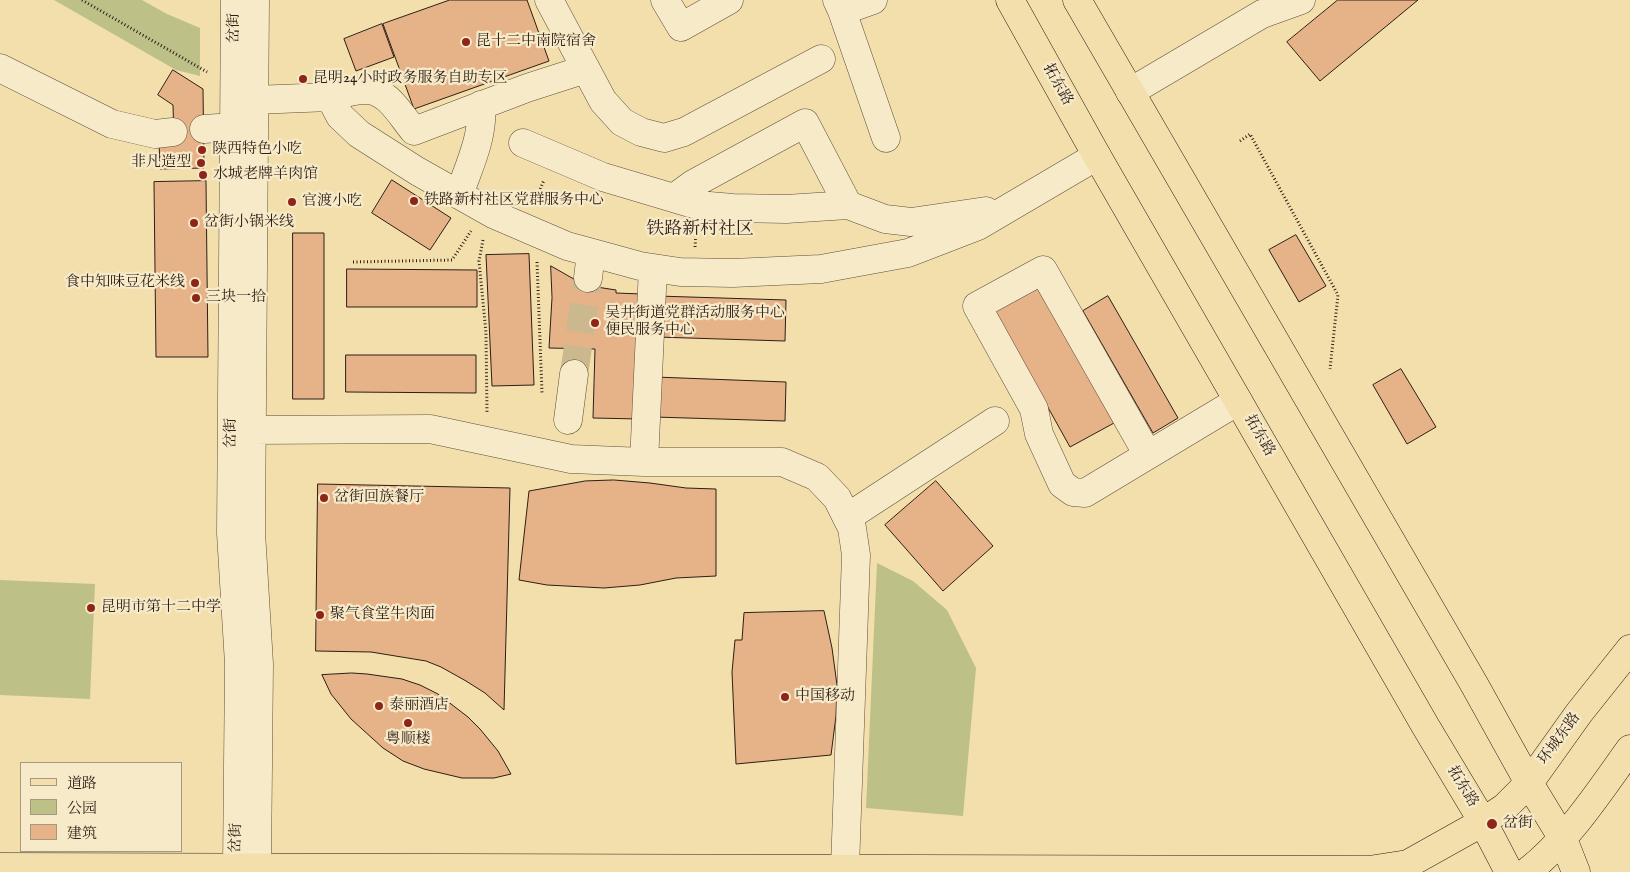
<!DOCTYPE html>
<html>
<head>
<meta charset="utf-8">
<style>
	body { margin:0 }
	#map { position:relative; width:1630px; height:872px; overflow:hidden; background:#f2dfac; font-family:"IM FELL English","Noto Serif SC",serif }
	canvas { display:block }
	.legend { position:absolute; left:20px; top:762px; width:162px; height:90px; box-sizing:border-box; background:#f7eac9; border:1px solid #a69881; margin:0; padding:6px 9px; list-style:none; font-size:15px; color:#2d1e16 }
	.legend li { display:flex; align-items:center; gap:10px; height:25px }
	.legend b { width:25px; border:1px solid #a69881 }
</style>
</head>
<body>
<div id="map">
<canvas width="1630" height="872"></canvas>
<ul class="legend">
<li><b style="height:6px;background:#f2dfac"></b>道路</li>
<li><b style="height:14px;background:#bdc188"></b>公园</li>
<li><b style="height:14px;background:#e6b288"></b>建筑</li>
</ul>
</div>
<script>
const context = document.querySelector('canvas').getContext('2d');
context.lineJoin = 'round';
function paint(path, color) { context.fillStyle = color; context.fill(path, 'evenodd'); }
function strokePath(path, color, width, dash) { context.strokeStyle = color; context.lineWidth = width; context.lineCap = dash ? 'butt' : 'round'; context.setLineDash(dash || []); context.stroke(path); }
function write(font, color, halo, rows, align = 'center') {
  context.font = font + ' "IM FELL English","Noto Serif SC",serif'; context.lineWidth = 4.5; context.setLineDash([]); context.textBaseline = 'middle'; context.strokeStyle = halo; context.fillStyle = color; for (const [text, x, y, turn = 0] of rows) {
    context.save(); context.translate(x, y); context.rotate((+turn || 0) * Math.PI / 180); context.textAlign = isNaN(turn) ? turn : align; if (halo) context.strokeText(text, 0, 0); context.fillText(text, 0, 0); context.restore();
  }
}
paint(new Path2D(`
	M54,0H142L167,14L200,28V76L176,70Z
	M877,563L913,581L947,610L976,668L963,816L866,808Z
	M0,580L95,584L90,699L0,695Z`), '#bdc188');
const building = new Path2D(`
	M450,0H527L549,61L414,109L383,24Z
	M1338,0H1418L1320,81L1287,42Z
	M382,24L394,57L356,71L344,39Z
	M173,70L203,89L204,168L160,169L159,140H174L173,105L158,95Z
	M392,180L451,218L430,250L372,213Z
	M206,181L208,357H156L154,182Z
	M293,233H324V399H293Z
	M1296,235L1326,286L1299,302L1269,250Z
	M529,254L534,385L492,386L486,255Z
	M551,266L579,282L590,286L616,290V293L642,294L639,419L593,418L595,349L549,348L552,298Z
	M347,269L477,270V307H347Z
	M1035,281L1114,423L1070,447L991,305Z
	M657,296L786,300L785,341L656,337Z
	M1108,296L1178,418L1153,433L1083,311Z
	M346,355H476V393L346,392Z
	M1401,369L1436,427L1407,444L1373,385Z
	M655,377L786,382L785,421L654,417Z
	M614,480L650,483L686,488L716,489V576L676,578L640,585L604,588L547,585L519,580L529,491L585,481Z
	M936,481L993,546L943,591L885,525Z
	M318,484L510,488L504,710L485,693L466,681L441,667L426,661L371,652L316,651Z
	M824,611L832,648L837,685L836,716L831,755L736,764L732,672L735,640H742L744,613Z
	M352,673L367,674L402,679L420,685L438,694L468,717L480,729L498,751L511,774L494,778H462L424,769L403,761L383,748L351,719L331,694L322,675Z`);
paint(building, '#e6b288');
strokePath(building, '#2d1e16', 1);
strokePath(new Path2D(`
	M574,374L588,278`), '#cbb88e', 28, [28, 14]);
const minor = new Path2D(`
	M235,0L231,533L239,664L237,867
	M255,0L251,532L259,664L257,866
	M549,0L603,101L622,122L641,132L664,138L684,132L821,59
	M665,0L681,27L729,0
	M837,0L842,11L886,138
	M842,11L873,0
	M0,68L112,124L155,134L173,132
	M1130,92L1262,14L1301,0
	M330,97C341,94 353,90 365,90C388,89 401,116 414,131L527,88L586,69
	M254,100L330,97L340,116L359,134L417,171L495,215L567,246L640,266L680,272L733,273L821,269L908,253L978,226L1097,156
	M204,129L234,127
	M523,143L603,177L697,205L733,208L786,209L848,205L885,219L911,222L986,211
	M459,195C469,166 484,136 481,105
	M674,198L693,184L805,123L848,205
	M588,278L591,253
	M568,420L574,374
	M252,430L430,429L571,459L644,462H782L817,477L837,498L852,528L856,555L845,868
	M1148,455L1043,270L977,306L1034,409L1039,434L1062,484L1073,492L1085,493L1238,401
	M644,462L653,268
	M848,517L995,421`);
const major = new Path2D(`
	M1010,0L1097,156L1426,727L1483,822L1509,872
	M1077,0L1474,684L1529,783L1563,839L1576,872
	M0,867L1369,870L1408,864L1483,822L1505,807L1529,783L1579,713L1630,649
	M1527,872C1569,839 1599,792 1630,749`);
strokePath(minor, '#5e4e3c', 29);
strokePath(major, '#2d1e16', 29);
strokePath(new Path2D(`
	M82,0L207,72
	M1240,141L1250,134L1338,295L1330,369
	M535,202L544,180
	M483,240L479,261L486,333L487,413
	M695,247L696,233
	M353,262L452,260L471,231
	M537,262L542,393`), '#2d1e16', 3, [1, 2.5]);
strokePath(minor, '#f7eac9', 28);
strokePath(major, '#f2dfac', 28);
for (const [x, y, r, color] of [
	[466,42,5,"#8f2418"],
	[303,79,5,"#8f2418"],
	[202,150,5,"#8f2418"],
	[201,163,5,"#8f2418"],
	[203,175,5,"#8f2418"],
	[414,201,5,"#8f2418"],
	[292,202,5,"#8f2418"],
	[194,223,5,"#8f2418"],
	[195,283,5,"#8f2418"],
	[196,298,5,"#8f2418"],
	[595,323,5,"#8f2418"],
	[324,498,5,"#8f2418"],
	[91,608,5,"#8f2418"],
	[320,615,5,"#8f2418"],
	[785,697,5,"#8f2418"],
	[379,706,5,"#8f2418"],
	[408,723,5,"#8f2418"],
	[1492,824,6,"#8f2418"]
]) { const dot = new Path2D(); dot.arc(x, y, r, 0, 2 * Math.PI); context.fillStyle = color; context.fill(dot); strokePath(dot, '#f7eac9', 2); }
write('15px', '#2d1e16', '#f7eac9', [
	["岔街",235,28,-90],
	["拓东路",1057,85,61],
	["岔街",232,433,-90],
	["拓东路",1259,436,60],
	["环城东路",1560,739,-54],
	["拓东路",1462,787,59],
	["岔街",237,838,-89]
]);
write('15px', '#2d1e16', '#f7eac9', [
	["昆十二中南院宿舍",476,42],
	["昆明24小时政务服务自助专区",313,79],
	["陕西特色小吃",212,150],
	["非凡造型",191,163,"right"],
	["水城老牌羊肉馆",213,175],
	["铁路新村社区党群服务中心",424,201],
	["官渡小吃",302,202],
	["岔街小锅米线",204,223],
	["食中知味豆花米线",185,283,"right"],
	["三块一拾",206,298],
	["吴井街道党群活动服务中心",605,314],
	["便民服务中心",605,331],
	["岔街回族餐厅",334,498],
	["昆明市第十二中学",101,608],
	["聚气食堂牛肉面",330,615],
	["中国移动",795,697],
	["泰丽酒店",389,706],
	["粤顺楼",408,740,"center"],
	["岔街",1503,824]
], 'left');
write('18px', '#2d1e16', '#f7eac9', [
	["铁路新村社区",700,230]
]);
</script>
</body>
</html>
